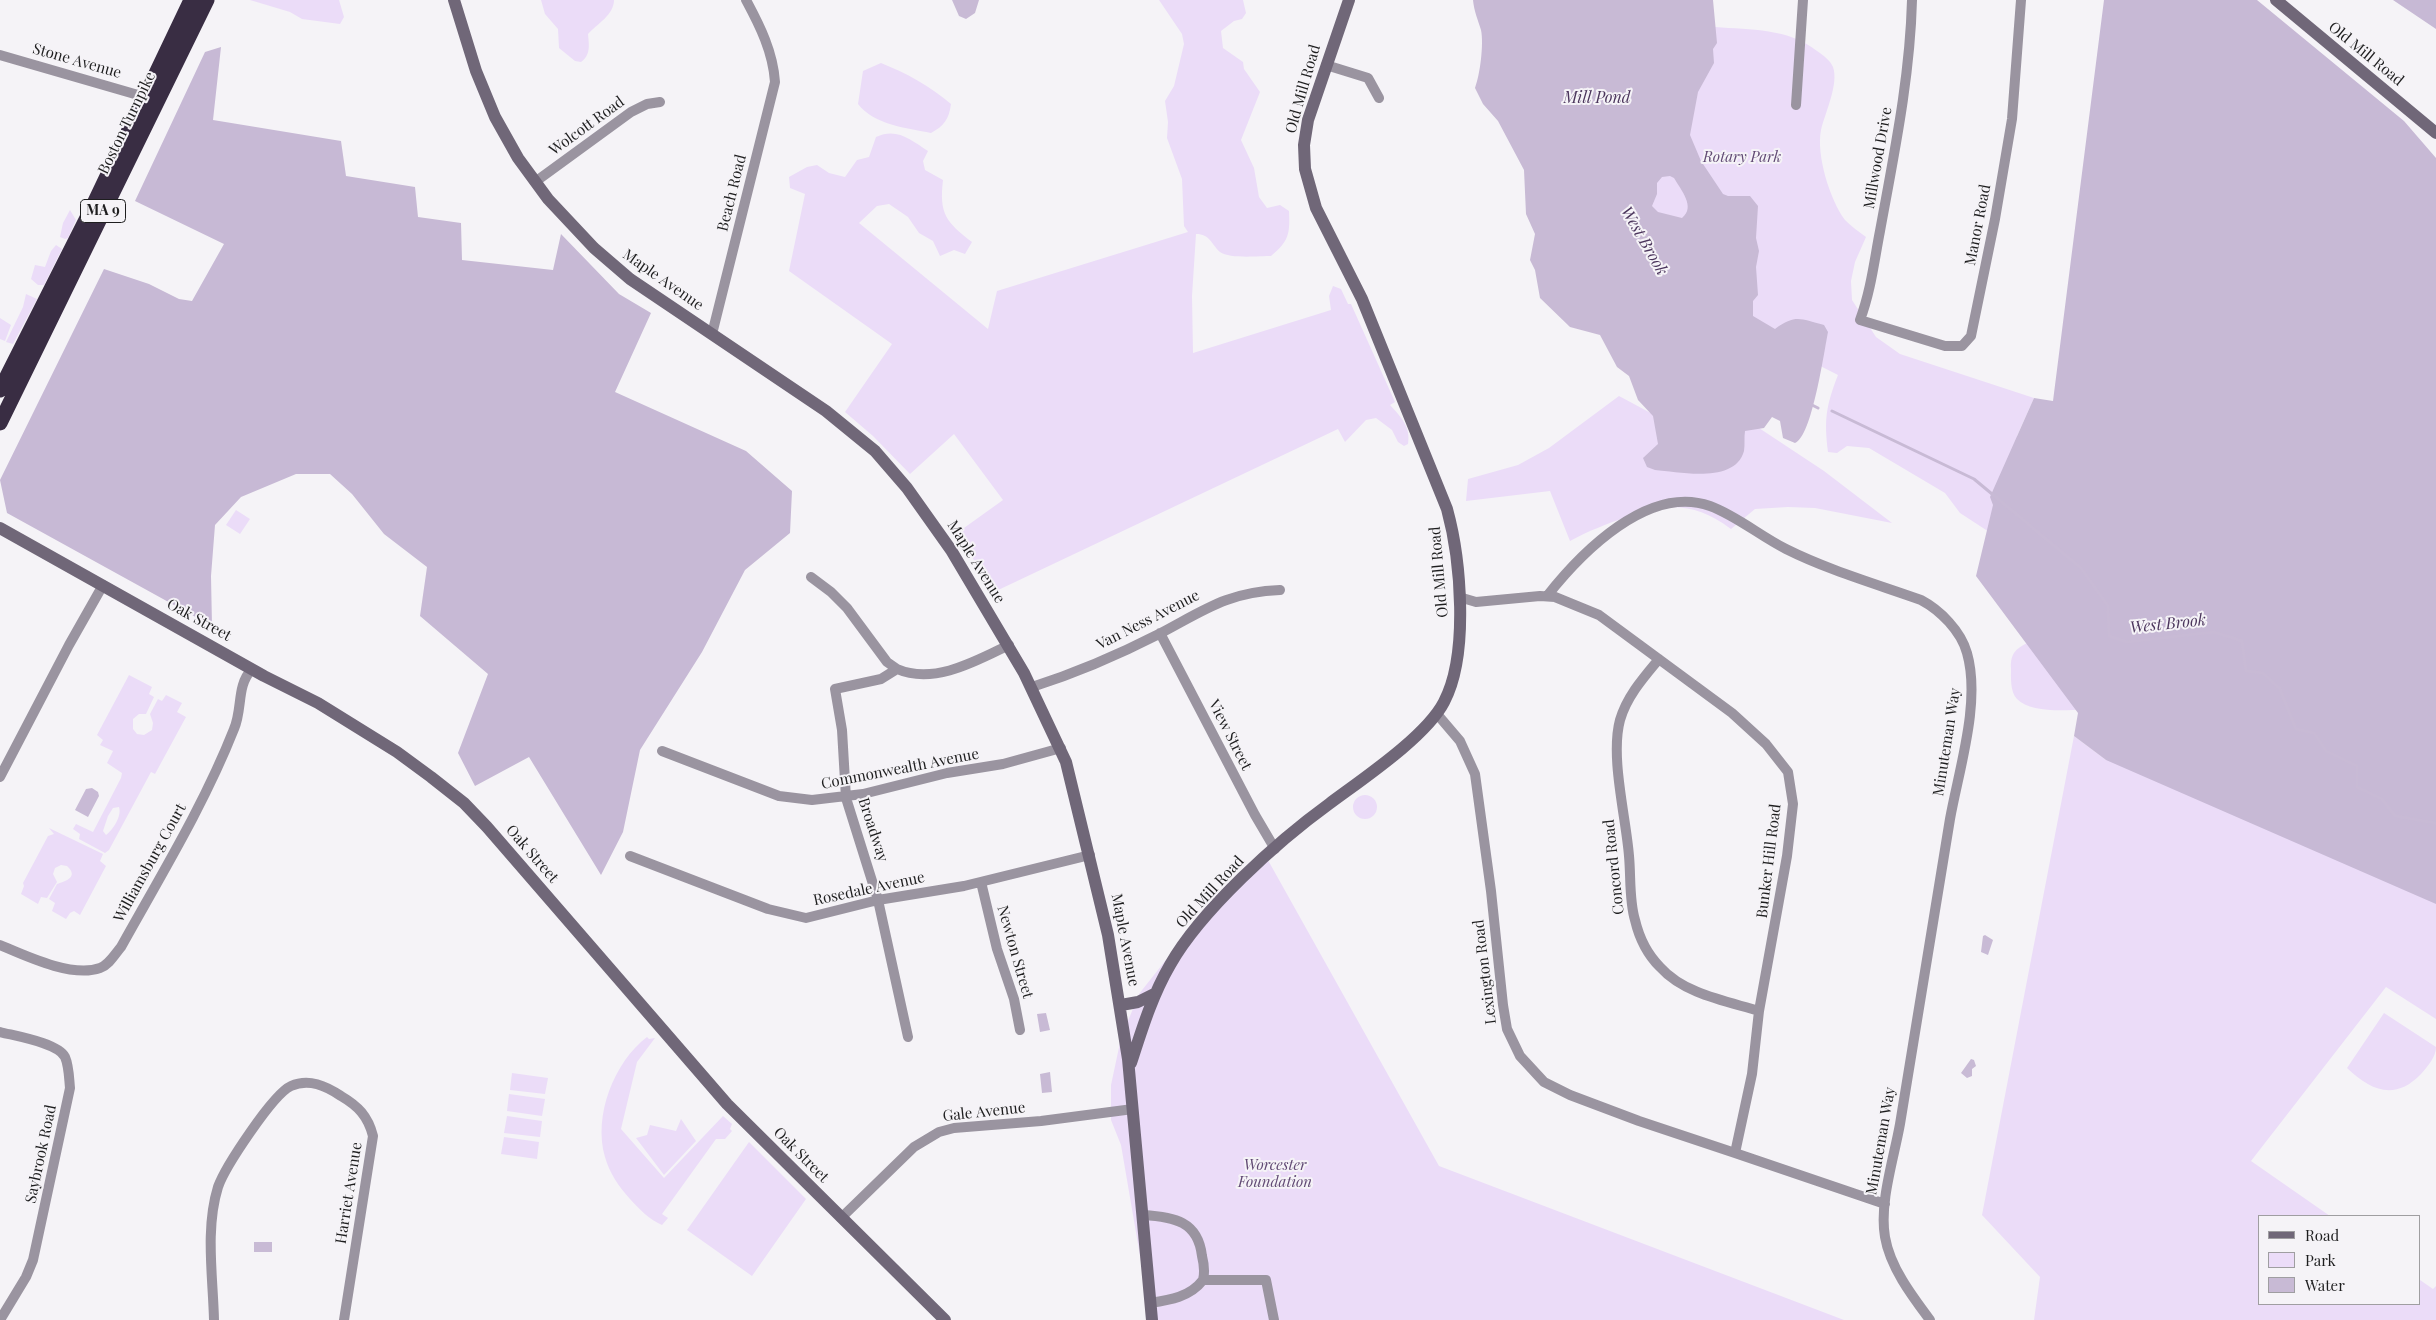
<!DOCTYPE html>
<html>
<head>
<meta charset="utf-8">
<style>
	body { margin:0 }
	#map { position:relative; width:2436px; height:1320px; overflow:hidden; background:#f5f3f7; font-family:"Playfair Display",serif }
	canvas { display:block }
	.legend { position:absolute; left:2258px; top:1215px; width:162px; height:90px; box-sizing:border-box; background:#f5f3f7; border:1px solid #9f9ea1; margin:0; padding:6px 9px; list-style:none; font-size:15px; color:#1e1e1f }
	.legend li { display:flex; align-items:center; gap:10px; height:25px }
	.legend b { width:25px; border:1px solid #9f9ea1 }
</style>
</head>
<body>
<div id="map">
<canvas width="2436" height="1320"></canvas>
<ul class="legend">
<li><b style="height:6px;background:#706778"></b>Road</li>
<li><b style="height:14px;background:#ebdcf8"></b>Park</li>
<li><b style="height:14px;background:#c8bad5"></b>Water</li>
</ul>
</div>
<script>
const context = document.querySelector('canvas').getContext('2d');
context.lineJoin = 'round';
function paint(path, color) { context.fillStyle = color; context.fill(path, 'evenodd'); }
function strokePath(path, color, width, dash) { context.strokeStyle = color; context.lineWidth = width; context.lineCap = dash ? 'butt' : 'round'; context.setLineDash(dash || []); context.stroke(path); }
function write(font, color, halo, rows, align = 'center') {
  context.font = font + ' "Playfair Display",serif'; context.lineWidth = 4; context.setLineDash([]); context.textBaseline = 'middle'; context.strokeStyle = halo; context.fillStyle = color; for (const [text, x, y, turn = 0] of rows) {
    context.save(); context.translate(x, y); context.rotate((+turn || 0) * Math.PI / 180); context.textAlign = isNaN(turn) ? turn : align; if (halo) context.strokeText(text, 0, 0); context.fillText(text, 0, 0); context.restore();
  }
}
paint(new Path2D(`
	M250,0H339L344,17L340,24L302,19L290,12Z
	M541,0H614C614,15 597,24 588,34C589,45 591,55 581,62L575,61L559,48L558,29L545,14Z
	M1159,0H1243L1246,13L1242,19L1234,21L1221,31L1223,48L1243,62L1244,69L1260,92L1241,140L1254,168L1259,197L1267,208L1280,205L1289,211C1290,234 1289,241 1271,256C1259,256 1229,259 1220,252C1211,244 1210,234 1196,234L1192,296L1193,353L1331,310L1329,296L1333,286L1341,289L1348,304H1351L1395,402L1390,405C1401,417 1411,427 1408,444L1404,446L1398,442L1392,430L1376,418L1366,420L1345,442L1338,429L994,592L957,533L1003,500L954,434L910,474L873,436L845,412L892,344L789,271L805,194L790,188L789,177L807,167L817,165L829,173L845,177L857,160L869,157L876,137C897,127 911,140 928,151L923,161L925,170L943,180C939,214 946,222 972,242L965,254L954,250L940,256L933,241L919,233L908,217L889,204L877,206L859,223L988,329L997,291L1188,232L1184,226L1182,179L1167,138L1168,122L1165,101L1174,86L1184,44L1182,34Z
	M1715,27C1751,30 1788,28 1817,51C1823,55 1830,60 1833,67C1839,84 1825,113 1821,130C1816,155 1830,200 1845,220C1851,226 1859,232 1866,237L1855,262L1851,281L1852,300L1876,337L1900,354L2034,398L2017,436L2436,705V1019L2386,987L2251,1161L2330,1216H2260V1304H2420V1280L2433,1289L2436,1286V1320H2034L2040,1277L1982,1215L2074,736L2106,760L2104,708C2081,709 2033,716 2017,699C2010,692 2011,677 2011,669C2010,652 2017,648 2031,641L2003,541L1960,513L1945,493L1869,448L1847,446L1837,453L1828,452C1824,419 1826,406 1838,375L1779,345L1749,326L1686,219L1645,214L1597,170Z
	M881,63C906,73 930,86 951,104C949,119 944,126 931,133C907,128 874,125 858,104L863,71Z
	M70,210L76,220L68,238L65,239L60,237L63,223Z
	M56,245L62,249L44,285H38L31,279L35,265L45,267L51,251Z
	M26,294L37,299L13,344L6,342L23,307Z
	M0,318L11,325L5,341L0,339Z
	M1619,396L1714,447L1754,418L1759,428L1824,471L1892,523L1815,508L1788,507L1755,509L1731,529C1694,502 1668,503 1626,517C1607,524 1588,531 1570,541L1550,491L1466,501L1468,479L1518,465L1549,448Z
	M236,510L250,519L240,534L226,525Z
	M129,675L152,687L149,694L154,697L146,714H139L133,719V729L137,734L144,735L152,730L153,723L150,714L158,699L162,701L166,695L182,703L177,712L186,717L155,774L151,772L109,850L105,853L79,839L80,834L73,829L76,824L93,832L121,778L122,773L107,763L113,751L100,745L103,740L97,735ZM119,807C122,816 113,830 106,835L103,831L108,816L113,808Z
	M1353 807a12 12 0 1 1 24 0a12 12 0 1 1-24 0Z
	M49,828L103,854L100,861L106,866L80,915L74,911L70,913L66,919L52,911L55,903L49,899L57,884C66,881 79,877 67,866L61,865L55,868L53,874L57,882L47,898L41,897L38,904L21,894L24,886L23,883L48,836L54,834Z
	M1264,853L1439,1166L1844,1320H1151L1121,1145L1111,1120V1085L1121,1038L1139,994L1195,923Z
	M2384,1013L2436,1047C2436,1057 2428,1066 2421,1074C2395,1101 2371,1091 2347,1068Z
	M647,1037L649,1039L655,1038L637,1062L621,1129L664,1178L723,1116L732,1124L730,1129L732,1131L725,1139H716L662,1214L668,1218L662,1225C650,1220 639,1209 630,1199C619,1187 609,1172 605,1157C593,1116 614,1062 647,1037Z
	M512,1073L548,1078L545,1094L510,1090Z
	M509,1094L545,1099L542,1116L507,1111Z
	M507,1116L542,1121L540,1137L504,1133Z
	M681,1119L696,1141L664,1175L636,1138L647,1135L650,1125L676,1131Z
	M504,1137L539,1142L537,1159L501,1154Z
	M749,1142L806,1199L752,1276L687,1230Z`), '#ebdcf8');
paint(new Path2D(`
	M2104,0H2257L2404,121L2436,158V904L2106,760L2074,736L2078,713L1976,576L1993,505L1990,497L2034,398L2053,401Z
	M2393,0H2436V29Z
	M221,47L213,120L341,141L346,176L415,187L418,217L461,223L462,260L553,270L561,234L619,294L651,313L615,392L746,451L792,491L790,533L745,570L702,652L640,750L623,832L601,875L529,757L475,786L458,753L488,674L420,616L427,567L384,534L352,494L330,474H296L241,497L215,525L211,576L212,626L7,513L0,480L104,269L149,284L179,299L192,301L224,244L135,201L205,52Z`), '#c7b9d5');
paint(new Path2D(`
	M952,0H979L975,13L966,19L959,16Z
	M1473,0H1713L1717,43L1713,49L1714,63L1698,92L1690,135L1701,161L1723,194L1728,196H1750L1758,206L1756,238L1759,251L1756,267L1758,295L1753,301V316L1775,329C1796,314 1800,319 1824,325L1828,332C1824,352 1812,437 1795,443L1783,438L1780,421L1772,417L1764,428L1745,431C1744,437 1745,445 1744,451C1735,484 1680,472 1655,470L1647,467L1643,458L1658,444L1653,416L1638,400L1629,376L1617,367L1600,335L1570,327L1540,298L1535,270L1530,260L1535,234L1526,214L1524,170L1498,121L1483,104L1475,88C1480,75 1484,44 1481,30C1478,20 1474,11 1473,0ZM1670,176L1674,178C1681,190 1696,207 1682,218L1658,212L1652,206L1657,194V183L1662,177Z
	M92,788L98,792L99,796L88,817L75,810L86,789Z
	M1985,935L1993,940L1988,955L1981,952L1983,936Z
	M1046,1013L1050,1030L1040,1032L1037,1014Z
	M1971,1059L1974,1060L1976,1066L1972,1069V1076L1967,1078L1961,1073Z
	M1050,1072L1052,1092L1042,1093L1040,1074Z
	M254,1242H272V1252H254Z`), '#c8bad5');
strokePath(new Path2D(`
	M1810,404L1818,408
	M1832,411L1974,479L2081,568L2108,606L2109,636L2127,642L2214,632L2242,641L2246,671L2263,673L2280,689L2296,729L2314,733L2326,751L2357,766V787L2382,799L2395,816L2436,823`), '#c8bad5', 3);
strokePath(new Path2D(`
	M1912,0C1910,78 1894,154 1880,231C1874,262 1871,290 1860,320L1945,346H1962L1971,336L1995,219L2012,119L2021,0
	M0,55L145,97
	M1326,65L1368,78L1379,98
	M1796,105L1803,0
	M535,182L631,112L647,104L660,102
	M712,334L775,82C773,52 760,26 746,0
	M811,577L831,592L847,608L887,662L897,669
	M1547,596C1581,553 1648,484 1710,506C1737,516 1760,536 1786,549C1828,570 1876,584 1921,600C1940,610 1961,631 1967,653C1981,702 1959,769 1950,819C1933,920 1917,1022 1900,1124C1894,1158 1879,1203 1885,1237C1890,1267 1912,1296 1930,1320
	M1459,597L1476,602L1540,596L1555,597L1599,615L1732,713L1766,744L1788,772L1793,804L1787,856L1759,1011L1752,1074L1735,1153L1885,1204
	M1160,633L1255,815L1275,849
	M1659,659C1644,677 1627,696 1620,720C1610,757 1626,817 1629,856C1631,877 1629,900 1635,920C1639,937 1647,954 1660,967C1684,994 1726,1001 1759,1011
	M1032,687C1076,673 1118,655 1159,634C1203,611 1227,592 1280,590
	M1437,714L1460,741L1475,774L1491,891L1503,1005L1507,1029L1520,1056L1544,1082L1570,1095L1639,1121L1735,1153
	M662,751L779,796L812,800L863,794L947,773L1003,764L1061,748
	M0,777L69,645L103,585
	M630,856L768,909L806,918L878,900L964,886L1090,855
	M981,882L997,949L1014,999L1020,1030
	M0,945C26,956 72,978 100,968C109,965 115,954 121,947C161,875 204,805 234,729C243,708 236,686 252,669
	M0,1032C15,1036 58,1043 65,1057C69,1066 69,1078 70,1088L33,1260L26,1277L0,1320
	M908,1037L878,900L846,798L842,730L835,689L881,679L897,669C934,685 976,661 1009,645
	M1143,1215C1174,1217 1198,1221 1202,1256C1204,1264 1205,1272 1203,1280C1190,1297 1170,1300 1150,1303
	M841,1218L914,1147L939,1132L954,1128L1041,1121L1133,1109
	M1203,1280H1266L1274,1320
	M214,1320C213,1277 205,1229 218,1187C225,1167 273,1094 291,1086C309,1078 326,1086 341,1096C358,1106 368,1116 373,1136L344,1320`), '#9a94a0', 10);
strokePath(new Path2D(`
	M454,0L476,71L495,117L518,158L548,199L594,248L630,279L826,411L875,451L907,488L951,550L1024,673L1066,762L1108,935L1128,1059L1152,1320
	M2276,0L2436,133
	M0,528L264,676L318,703L397,752L431,777L464,803L487,827L727,1104L945,1320
	M1121,1005L1138,1002L1156,993
	M1131,1063C1142,1029 1152,996 1170,965C1201,910 1278,841 1329,804C1361,780 1426,737 1444,702C1469,655 1461,560 1447,509L1362,299L1316,208L1305,169L1304,145L1308,120L1349,0`), '#706778', 12);
strokePath(new Path2D(`
	M0,390L90,212L191,0
	M0,423L207,0`), '#392d43', 15);
for (const [x, y, w] of [
	[103,211,45]
]) { const box = new Path2D(); box.roundRect(x - w / 2, y - 11.5, w, 23, 4); context.fillStyle = '#f5f3f7'; context.fill(box); strokePath(box, '#1e1e1f', 1); }
write('bold 14px', '#1e1e1f', null, [
	["MA 9",103,211]
]);
write('15px', '#1e1e1f', '#f5f3f7', [
	["Old Mill Road",2366,54,39],
	["Stone Avenue",77,61,16],
	["Old Mill Road",1303,89,-74],
	["Boston Turnpike",127,123,-64],
	["Wolcott Road",587,126,-36],
	["Millwood Drive",1878,158,-80],
	["Beach Road",732,193,-76],
	["Manor Road",1978,225,-79],
	["Maple Avenue",663,280,35],
	["Maple Avenue",976,562,58],
	["Old Mill Road",1439,572,-95],
	["Oak Street",199,620,29],
	["Van Ness Avenue",1148,620,-27],
	["View Street",1230,735,63],
	["Minuteman Way",1947,742,-81],
	["Commonwealth Avenue",900,769,-11],
	["Broadway",873,830,72],
	["Oak Street",532,854,49],
	["Bunker Hill Road",1769,861,-83],
	["Williamsburg Court",150,863,-61],
	["Concord Road",1614,867,-96],
	["Rosedale Avenue",869,889,-12],
	["Old Mill Road",1210,892,-47],
	["Maple Avenue",1125,940,79],
	["Newton Street",1015,952,74],
	["Lexington Road",1485,972,-97],
	["Gale Avenue",984,1112,-6],
	["Minuteman Way",1881,1141,-80],
	["Saybrook Road",41,1154,-78],
	["Oak Street",801,1155,45],
	["Harriet Avenue",349,1193,-81]
]);
write('italic 15px', '#614a74', '#f5f3f7', [
	["Rotary Park",1742,157],
	["Worcester",1275,1165],
	["Foundation",1275,1182]
]);
write('italic 16px', '#4b355c', '#f5f3f7', [
	["Mill Pond",1597,98],
	["West Brook",1644,241,60],
	["West Brook",2168,624,-6]
]);
</script>
</body>
</html>
